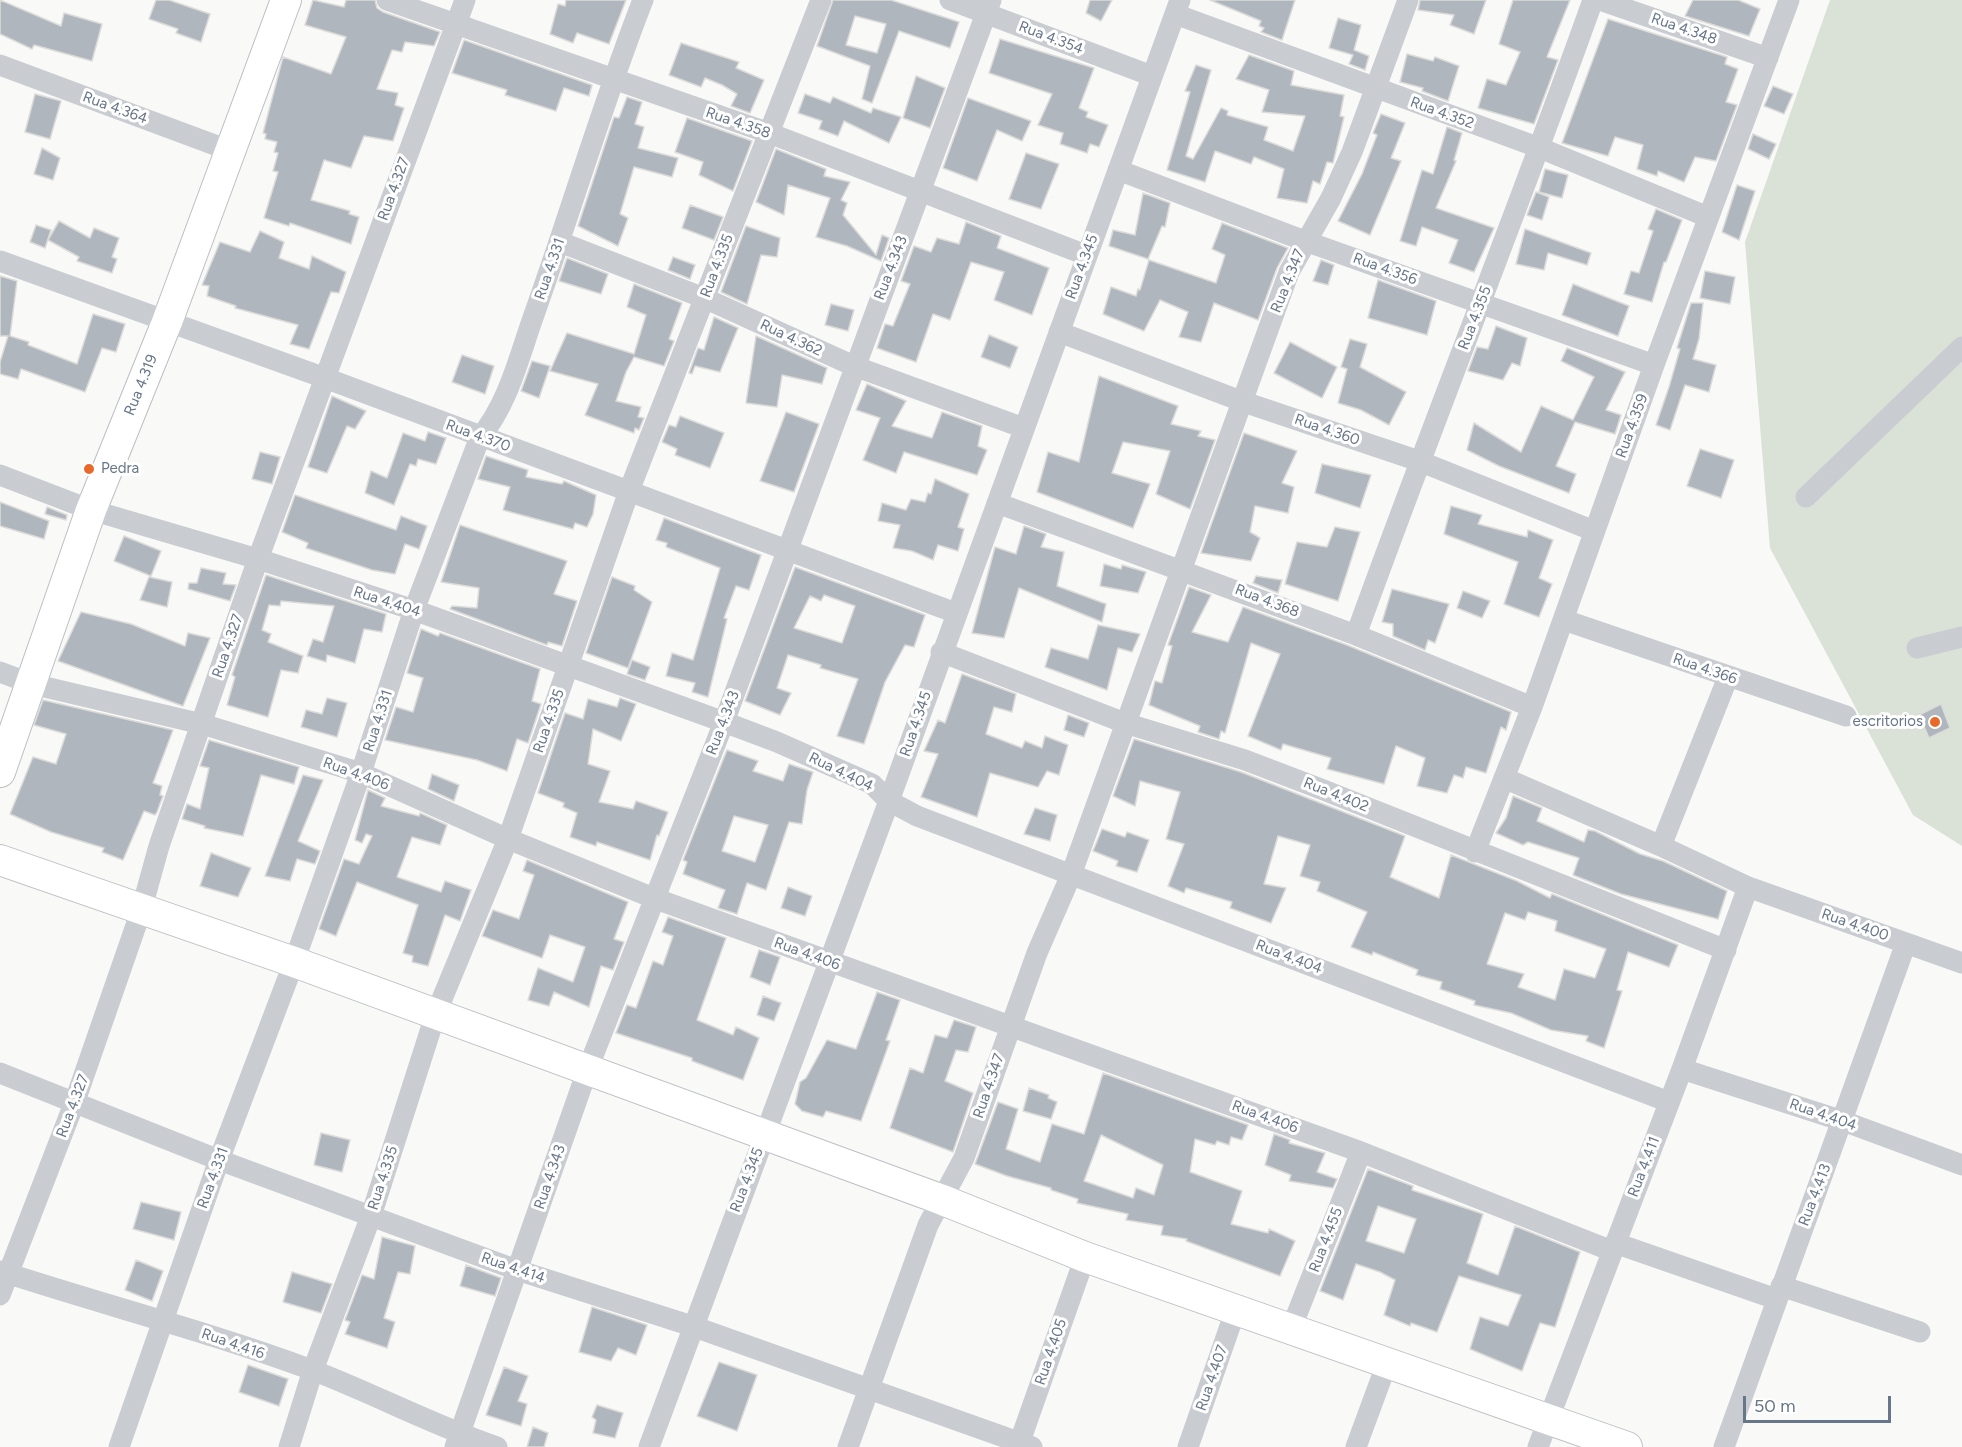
<!DOCTYPE html>
<html>
<head>
<meta charset="utf-8">
<style>
	body { margin:0 }
	#map { position:relative; width:1962px; height:1447px; overflow:hidden; background:#f9f9f7; font-family:Figtree,sans-serif }
	canvas { display:block }
	.scale { position:absolute; left:1743px; top:1396px; width:148px; height:27px; box-sizing:border-box; border:3px solid #677688; border-top:0; padding-left:8px; font-size:18px; line-height:21px; white-space:nowrap; color:#677688; -webkit-text-stroke:4px #fff; paint-order:stroke }
</style>
</head>
<body>
<div id="map">
<canvas width="1962" height="1447"></canvas>
<div class="scale">50 m</div>
</div>
<script>
const context = document.querySelector('canvas').getContext('2d');
context.lineJoin = 'round';
function paint(path, color) { context.fillStyle = color; context.fill(path, 'evenodd'); }
function strokePath(path, color, width, dash) { context.strokeStyle = color; context.lineWidth = width; context.lineCap = dash ? 'butt' : 'round'; context.setLineDash(dash || []); context.stroke(path); }
function write(font, color, halo, rows, align = 'center') {
  context.font = font + ' Figtree,sans-serif'; context.lineWidth = 6; context.setLineDash([]); context.textBaseline = 'middle'; context.strokeStyle = halo; context.fillStyle = color; for (const [text, x, y, turn = 0] of rows) {
    context.save(); context.translate(x, y); context.rotate((+turn || 0) * Math.PI / 180); context.textAlign = isNaN(turn) ? turn : align; if (halo) context.strokeText(text, 0, 0); context.fillText(text, 0, 0); context.restore();
  }
}
paint(new Path2D(`
	M1830,0H1962V846L1913,815L1770,548L1745,242Z`), '#dae1d7');
const building = new Path2D(`
	M0,0L61,26L64,13L102,24L92,61L34,45L32,49L0,34Z
	M156,0H169L210,14L201,42L176,33L178,29L149,19Z
	M313,0L344,7L346,0H375L377,8L383,12L440,32L434,46L405,42L402,52L392,50L377,89L398,93L395,105L404,108L393,141L364,136L351,168L324,160L311,200L350,211L349,214L359,217L351,244L290,223L289,226L264,218L278,172L273,171L278,153L274,152L277,142L265,139L266,134L263,133L283,57L331,74L346,37L305,25Z
	M566,0H626L609,44L577,33L573,43L550,34L558,4L565,6Z
	M833,0H891L959,22L950,48L899,31L872,103L862,99L870,66L817,46ZM855,16L886,24L877,53L846,45Z
	M1090,0H1112L1101,21L1086,13Z
	M1210,0H1295L1282,40L1261,32L1264,28L1259,26L1261,21Z
	M1420,0H1486L1474,34L1450,25L1454,15L1418,10Z
	M1513,0H1570L1547,57L1558,60L1534,124L1478,108L1487,79L1506,85L1520,52L1499,44Z
	M1693,0H1738L1760,9L1749,36L1685,16Z
	M1338,18L1361,25L1354,50L1369,56L1365,70L1349,64L1353,55L1329,48Z
	M1608,19L1727,57L1725,64L1738,69L1726,102L1737,105L1716,161L1695,157L1684,182L1658,171L1657,176L1637,169L1643,145L1615,137L1608,156L1562,143Z
	M1000,39L1094,68L1079,108L1088,112L1086,117L1108,125L1099,147L1090,144L1087,153L1060,144L1063,133L1038,125L1052,94L989,73Z
	M464,40L592,85L589,96L564,88L556,111L505,95L507,90L452,73Z
	M681,43L739,62L736,68L764,80L750,113L731,106L737,94L722,85L705,78L701,87L669,75Z
	M1407,54L1433,61L1435,57L1459,66L1448,101L1422,91L1423,88L1400,82Z
	M1249,55L1294,71L1291,85L1344,95L1340,116L1344,117L1333,163L1327,162L1320,184L1313,181L1307,203L1277,198L1284,169L1254,157L1251,164L1215,151L1205,182L1167,170L1190,92L1185,91L1196,65L1211,70L1186,156L1193,159L1221,108L1228,111L1227,115L1268,127L1264,140L1293,151L1305,116L1262,112L1269,90L1236,79Z
	M916,76L945,88L930,128L903,118Z
	M1773,86L1793,94L1784,114L1764,106Z
	M35,94L61,101L50,139L25,132Z
	M805,94L830,103L833,97L871,113L873,108L901,117L889,143L844,121L838,136L819,129L822,121L798,113Z
	M627,97L642,102L635,124L644,127L638,148L678,158L672,177L634,167L620,214L628,218L618,246L578,226L614,117L619,118Z
	M968,98L1031,121L1022,141L997,130L977,181L943,168Z
	M1381,114L1405,123L1391,158L1401,161L1370,235L1338,221L1362,174L1377,135L1373,133Z
	M687,118L752,141L733,191L699,175L703,162L675,152Z
	M1447,127L1462,133L1454,160L1456,161L1436,208L1494,228L1474,272L1449,263L1458,240L1422,227L1416,246L1400,241L1422,170L1433,174Z
	M1753,134L1776,144L1769,159L1748,149Z
	M42,148L60,158L53,180L34,174Z
	M776,149L826,169L824,176L850,182L841,200L847,203L843,215L876,255L882,235L889,238L881,261L847,246L816,237L830,198L788,185L784,215L756,202Z
	M1026,153L1059,164L1041,209L1009,199Z
	M1545,169L1568,175L1562,198L1539,192Z
	M1737,185L1755,191L1739,240L1722,232Z
	M1536,192L1549,197L1542,220L1527,215Z
	M1143,193L1170,203L1165,227L1162,226L1148,259L1109,246L1113,230L1135,235Z
	M690,205L723,217L714,240L682,228Z
	M1656,209L1682,220L1666,262H1664L1652,302L1624,294L1631,271L1639,273L1653,231L1648,229Z
	M59,221L90,238L94,228L119,238L112,257L117,259L112,273L77,261L79,257L48,240Z
	M966,222L1001,236L997,248L1049,268L1032,315L994,300L1004,272L971,262L950,320L933,314L916,362L877,348L885,324L893,326L910,284L901,281L914,246L931,252L937,238L959,244Z
	M1222,223L1288,248L1277,268L1258,320L1214,303L1201,342L1179,337L1188,312L1160,300L1144,331L1103,314L1111,287L1136,296L1138,289L1140,290L1149,260L1216,283L1225,255L1212,249Z
	M36,225L51,230L45,248L30,242Z
	M746,226L780,238L777,257L761,255L747,304L721,292Z
	M1525,229L1591,253L1587,265L1548,253L1544,270L1516,264Z
	M260,231L284,242L279,258L309,269L312,256L346,272L339,293L331,292L309,349L290,344L298,325L235,308L236,306L207,296L209,286L202,285L220,242L250,252Z
	M673,257L695,265L690,279L668,270Z
	M567,258L608,274L601,294L559,281Z
	M1321,260L1334,265L1328,285L1313,281Z
	M1705,271L1735,277L1730,304L1700,298Z
	M0,276L17,281L10,336L29,342L28,345L77,364L93,314L125,324L116,352L102,348L85,392L21,369L18,379L0,374V362L8,336H0Z
	M1378,280L1436,301L1427,335L1368,318Z
	M634,284L682,303L669,339L674,341L664,366L634,357L626,372L616,401L641,407L638,417L644,418L639,430L635,428L634,433L585,415L598,384L550,371L567,333L634,354L646,315L627,307Z
	M1573,284L1629,306L1618,336L1562,315Z
	M1691,303H1703L1699,339L1693,359L1716,365L1709,392L1685,385L1670,430L1656,425L1669,387L1680,349L1677,348Z
	M831,304L854,310L848,331L825,325Z
	M714,317L738,328L720,372L695,366L692,374L689,373L698,348L704,350Z
	M1496,326L1527,338L1520,366L1512,363L1503,380L1468,371L1477,347L1488,349Z
	M989,335L1018,347L1010,368L981,357Z
	M756,336L827,368L822,384L782,375L777,407L746,403Z
	M1350,339L1367,344L1360,367L1406,392L1389,425L1361,410L1338,403L1347,369L1341,367Z
	M1290,342L1337,367L1322,398L1274,373Z
	M1567,348L1625,372L1606,410L1621,415L1615,434L1575,422L1556,466L1576,474L1569,493L1499,466L1467,450L1474,423L1521,452L1541,406L1573,420L1594,377L1561,361Z
	M462,355L494,366L485,394L452,382Z
	M532,361L550,366L539,398L521,391Z
	M1099,376L1178,406L1171,424L1201,431L1198,436L1215,440L1190,509L1156,494L1170,451L1123,442L1112,473L1150,484L1133,528L1037,492L1048,452L1079,462Z
	M867,384L906,401L892,426L932,438L942,412L982,426L978,446L987,450L977,475L904,452L896,473L863,460L880,418L856,410Z
	M332,396L366,411L355,429L347,426L327,473L308,467Z
	M786,412L819,424L794,492L760,481Z
	M680,416L724,433L710,468L675,455L677,449L662,442L669,425L676,427Z
	M428,432L446,438L436,464L418,459L416,466L410,464L394,505L365,493L371,471L387,478L403,433L425,441Z
	M1244,433L1297,451L1282,483L1294,487L1288,513L1255,506L1250,532L1260,538L1251,561L1201,553Z
	M1700,449L1734,460L1721,498L1687,486Z
	M260,452L280,457L272,484L252,479Z
	M486,456L528,470L526,477L562,484L564,481L596,495L593,514L587,527L575,523L573,529L503,510L510,487L478,479Z
	M1322,464L1371,475L1360,508L1315,493Z
	M935,479L969,494L958,527L964,529L958,551L938,545L933,560L912,551L893,548L900,525L878,521L882,503L906,510L911,499L925,502L928,493L931,494Z
	M295,495L396,530L401,516L427,526L419,549L405,544L395,574L372,570L306,548L308,543L282,532Z
	M0,502L49,521L44,539L0,526Z
	M1451,506L1482,515L1478,524L1527,537L1528,530L1553,540L1539,578L1552,584L1539,617L1504,604L1518,562L1444,534Z
	M47,507L67,515L66,520L45,514Z
	M664,518L761,555L749,590L736,586L724,618L727,619L708,697L692,692L695,683L666,676L672,653L693,660L720,568L666,547L667,543L656,540Z
	M460,525L567,561L554,594L577,601L562,646L548,642L547,645L450,609L452,606L477,608L479,588L441,582Z
	M1024,526L1046,534L1041,547L1064,552L1057,586L1106,604L1102,622L1019,588L1004,638L972,633L995,547L1016,554Z
	M1335,527L1360,532L1338,601L1285,584L1297,542L1327,547Z
	M124,536L161,551L151,576L114,561Z
	M1104,564L1121,569L1122,565L1146,572L1138,593L1100,586Z
	M795,567L925,615L914,647L905,645L885,682L864,744L837,736L858,679L820,668L821,665L788,655L777,688L791,693L780,715L745,701ZM824,595L855,606L842,643L794,628L810,596L821,601Z
	M201,568L226,573L223,584L236,585L230,601L188,589L189,583H197Z
	M266,575L386,614L382,632L364,629L355,663L327,655L326,662L307,656L313,639L323,642L334,606L281,601L280,606L269,605L262,630L271,634L268,642L303,656L298,673L281,670L268,717L227,705L235,677L232,675Z
	M1256,576L1282,580L1278,593L1253,583Z
	M149,577L172,582L167,607L140,600Z
	M612,577L635,586L634,590L652,602L628,668L586,653Z
	M1189,587L1211,595L1192,632L1228,642L1243,607L1347,645L1511,712L1506,730L1501,727L1486,773L1466,767L1463,778L1454,775L1447,793L1417,786L1425,758L1396,746L1384,784L1327,769L1331,758L1283,744L1281,750L1248,736L1280,654L1251,643L1225,733L1221,731L1219,739L1198,732L1200,726L1149,705L1155,681L1162,683L1172,646L1168,645Z
	M1392,589L1449,604L1435,643L1428,640L1425,650L1393,636V624L1382,622Z
	M1463,591L1490,601L1482,618L1457,608Z
	M81,612L131,624L185,646L188,633L210,638L183,706L58,661Z
	M1098,625L1140,634L1132,652L1118,648L1107,690L1045,667L1051,648L1088,659Z
	M421,629L438,636L440,633L540,669L532,701L541,704L528,743L517,739L507,771L477,760L385,740L396,707L413,712L423,678L407,673Z
	M632,660L650,667L645,680L627,674Z
	M962,674L1016,694L1012,712L994,707L986,734L1022,748L1025,741L1042,748L1045,736L1068,745L1059,775L1047,771L1038,787L990,773L977,817L921,797L938,754L924,751L938,720L945,723Z
	M327,698L347,703L337,737L301,727L306,710L322,714Z
	M620,698L636,704L621,741L593,729L588,764L610,771L599,802L633,809L636,801L668,812L659,836L657,835L650,860L597,842L596,846L570,837L577,813L563,807L564,803L538,793L565,713L583,719L588,699L617,707Z
	M43,700L173,730L153,783L162,786L160,795L163,796L157,812L155,815L144,811L123,860L102,852L104,848L51,832L10,814L33,757L56,764L66,734L34,725Z
	M1941,704L1950,728L1929,738L1919,715Z
	M1068,715L1089,723L1084,737L1064,730Z
	M1134,739L1241,772L1405,836L1390,877L1439,898L1451,855L1517,881L1550,898L1552,894L1678,945L1669,967L1628,952L1617,990L1622,991L1604,1048L1586,1041L1588,1036L1551,1030L1511,1013L1474,1005L1475,1001L1440,989L1442,982L1416,975L1418,970L1373,952L1372,955L1351,947L1367,912L1317,891L1320,882L1300,876L1310,845L1278,836L1264,884L1286,888L1271,923L1230,908L1232,902L1186,888L1184,893L1168,886L1184,844L1166,839L1180,792L1140,781L1135,806L1113,796ZM1528,912L1557,921L1555,931L1606,949L1595,978L1564,969L1555,1000L1518,987L1524,974L1487,964L1505,913L1525,920Z
	M209,740L299,767L294,784L261,775L243,836L204,828L205,826L182,819L187,804L200,809L209,768L200,766Z
	M727,750L758,761L753,771L783,781L789,764L813,772L807,790L802,824L789,822L766,890L747,883L737,914L718,908L725,890L683,874L687,862L683,860ZM734,816L768,825L755,862L722,851Z
	M432,774L459,785L454,801L428,789Z
	M303,775L323,780L298,841L320,851L315,864L297,859L290,881L265,876Z
	M368,790L385,798L381,806L419,816L420,813L447,825L440,845L412,837L397,877L441,892L445,881L471,890L460,921L445,915L428,966L412,962L413,956L403,953L418,905L357,882L336,936L319,929L344,859L359,864L372,836L366,834L362,843L355,840Z
	M1513,796L1542,808L1537,821L1584,842L1588,830L1595,831L1640,854L1663,861L1727,891L1718,919L1621,894L1573,875L1579,858L1528,842L1523,845L1496,833L1506,818Z
	M1035,808L1057,815L1050,841L1024,834Z
	M1102,829L1125,837L1127,832L1149,840L1137,872L1116,866L1118,861L1093,851Z
	M211,853L251,868L238,897L200,886Z
	M527,860L628,902L614,939L624,942L613,970L601,966L589,1007L554,992L549,1006L528,1000L538,968L573,982L585,947L550,935L542,958L482,936L493,910L519,919L534,875L523,871Z
	M788,887L812,896L805,916L781,908Z
	M668,917L726,938L697,1020L733,1035L736,1027L759,1038L743,1080L692,1061V1058L616,1033L627,1005L636,1008L653,961L663,965L673,936L662,932Z
	M759,950L780,957L770,985L750,977Z
	M877,992L900,1000L886,1040L890,1041L861,1121L826,1111L823,1117L802,1111L795,1104L800,1082L806,1078L827,1040L856,1049Z
	M763,996L781,1003L774,1021L757,1015Z
	M954,1020L976,1027L968,1052L956,1050L945,1081L973,1093L953,1152L890,1128L910,1068L923,1073L935,1035L947,1038Z
	M1103,1073L1248,1125L1242,1140L1231,1137L1229,1145L1217,1141L1215,1145L1195,1139L1190,1172L1242,1191L1231,1224L1268,1233L1269,1229L1295,1241L1280,1276L1186,1241L1187,1239L1161,1235L1163,1226L1126,1220L1128,1214L1077,1203L1078,1199L1051,1190V1188L1007,1176L975,1164L998,1102L1018,1109L1006,1149L1040,1162L1052,1124L1084,1134ZM1101,1135L1163,1165L1154,1195L1136,1188L1133,1198L1084,1181Z
	M1029,1088L1049,1095L1048,1098L1057,1102L1051,1119L1023,1111Z
	M321,1133L350,1140L342,1172L314,1165Z
	M1274,1134L1290,1140L1289,1143L1325,1153L1317,1172L1337,1179L1333,1188L1289,1181L1291,1175L1265,1165Z
	M1368,1169L1413,1186L1412,1190L1483,1214L1467,1263L1498,1275L1515,1226L1580,1252L1555,1327L1540,1323L1522,1371L1470,1349L1480,1317L1508,1326L1521,1295L1459,1276L1437,1332L1411,1323L1410,1326L1384,1315L1395,1280L1380,1272L1356,1264L1343,1300L1320,1291ZM1378,1206L1416,1219L1404,1253L1366,1241Z
	M141,1202L181,1212L174,1240L133,1229Z
	M382,1237L415,1246L410,1274L398,1272L384,1318L395,1322L387,1348L345,1334L350,1322L345,1320L362,1275L374,1279Z
	M136,1260L163,1271L152,1301L125,1290Z
	M466,1265L501,1278L495,1296L460,1286Z
	M292,1272L332,1284L321,1313L283,1302Z
	M592,1307L647,1325L636,1355L618,1348L611,1361L579,1352Z
	M719,1362L757,1375L737,1431L697,1416Z
	M248,1365L288,1379L279,1406L239,1392Z
	M504,1367L528,1376L518,1401L527,1404L521,1426L486,1415Z
	M597,1405L623,1413L615,1438L593,1433L596,1420L592,1417Z
	M533,1427L548,1433L544,1447H527Z`);
paint(building, '#b0b6bd');
strokePath(building, '#dbdbd9', 1.5);
const secondary = new Path2D(`
	M0,772L91,510L167,322L286,0
	M0,860L294,962L940,1199L1085,1257L1627,1447`);
strokePath(secondary, '#bbbfc4', 32);
strokePath(new Path2D(`
	M387,0L769,133L1086,255
	M950,0L1152,76
	M1600,0L1768,58
	M1175,14L1540,148L1708,217
	M0,65L231,151
	M1118,170L1305,241L1654,365
	M560,242L704,298L854,366L1024,428
	M0,261L325,378L956,613
	M1059,332L1241,401L1419,461L1594,531
	M0,475L91,510L258,559L414,610L724,722L777,742L872,784L889,801L917,816L1669,1102
	M1806,497L1962,347
	M997,503L1356,635L1532,707
	M1564,620L1846,716
	M1356,635C1433,422 1517,213 1593,0
	M1917,648L1962,637
	M941,652L1125,723L1245,760L1321,789L1726,950
	M0,672L32,684L202,724L361,773L508,839L656,899L1361,1152L1612,1251
	M1504,778L1661,846L1748,887L1962,963
	M1661,846L1728,677
	M1475,852L1532,707L1654,365L1789,0
	M1682,1069L1843,1121L1962,1165
	M0,1073L219,1160L517,1270L692,1326L1032,1447
	M1615,1243L1776,1299
	M0,1271C104,1305 210,1332 312,1370C375,1394 434,1426 497,1447
	M1781,1286L1920,1332
	M0,1295L75,1101L141,911L159,846L258,559L465,0
	M1291,1329L1361,1152
	M119,1447L219,1160L294,962L361,773L414,610L480,437C509,403 520,353 535,312C572,208 603,102 643,0
	M289,1447L313,1370L371,1216L435,1016L508,839L629,491L821,0
	M455,1447L587,1071L724,722L991,0
	M649,1447L889,801L1180,0
	M848,1447L928,1225L964,1158L1037,953L1071,875L1289,272L1331,198L1352,152L1408,0
	M1018,1447L1085,1257
	M1188,1447L1236,1309
	M1356,1447L1387,1363
	M1538,1447L1682,1069L1748,887
	M1724,1447L1906,943`), '#c9ccd0', 21);
strokePath(secondary, '#fff', 30);
for (const [x, y, r, color] of [
	[89,469,6,"#e86928"],
	[1935,722,6,"#e86928"]
]) { const dot = new Path2D(); dot.arc(x, y, r, 0, 2 * Math.PI); context.fillStyle = color; context.fill(dot); strokePath(dot, '#fff', 2); }
write('15px', '#677688', '#fff', [
	["Rua 4.348",1684,29,19],
	["Rua 4.354",1051,38,21],
	["Rua 4.364",115,108,20],
	["Rua 4.352",1442,113,20],
	["Rua 4.358",738,123,19],
	["Rua 4.327",394,189,-70],
	["Rua 4.335",717,266,-69],
	["Rua 4.345",1082,267,-70],
	["Rua 4.343",891,268,-69],
	["Rua 4.331",550,269,-71],
	["Rua 4.356",1385,269,20],
	["Rua 4.347",1288,281,-68],
	["Rua 4.355",1475,318,-69],
	["Rua 4.362",791,338,25],
	["Rua 4.319",141,385,-68],
	["Rua 4.359",1632,426,-70],
	["Rua 4.360",1327,430,19],
	["Rua 4.370",478,436,20],
	["Rua 4.368",1267,601,21],
	["Rua 4.404",387,602,18],
	["Rua 4.327",228,646,-71],
	["Rua 4.366",1705,669,19],
	["Rua 4.331",378,721,-72],
	["Rua 4.335",549,721,-71],
	["Rua 4.343",723,723,-69],
	["Rua 4.345",916,724,-71],
	["Rua 4.404",841,772,26],
	["Rua 4.406",356,774,20],
	["Rua 4.402",1336,795,22],
	["Rua 4.400",1855,925,19],
	["Rua 4.406",807,954,20],
	["Rua 4.404",1289,957,21],
	["Rua 4.347",989,1086,-71],
	["Rua 4.327",73,1106,-69],
	["Rua 4.404",1823,1115,19],
	["Rua 4.406",1265,1117,20],
	["Rua 4.411",1644,1167,-69],
	["Rua 4.343",550,1177,-71],
	["Rua 4.331",213,1178,-70],
	["Rua 4.335",383,1178,-72],
	["Rua 4.345",747,1180,-69],
	["Rua 4.413",1815,1195,-69],
	["Rua 4.455",1326,1240,-69],
	["Rua 4.414",513,1268,19],
	["Rua 4.416",233,1344,19],
	["Rua 4.405",1051,1352,-71],
	["Rua 4.407",1212,1378,-71]
]);
write('15px', '#677688', '#fff', [
	["Pedra",101,469],
	["escritorios",1923,722,"right"]
], 'left');
</script>
</body>
</html>
